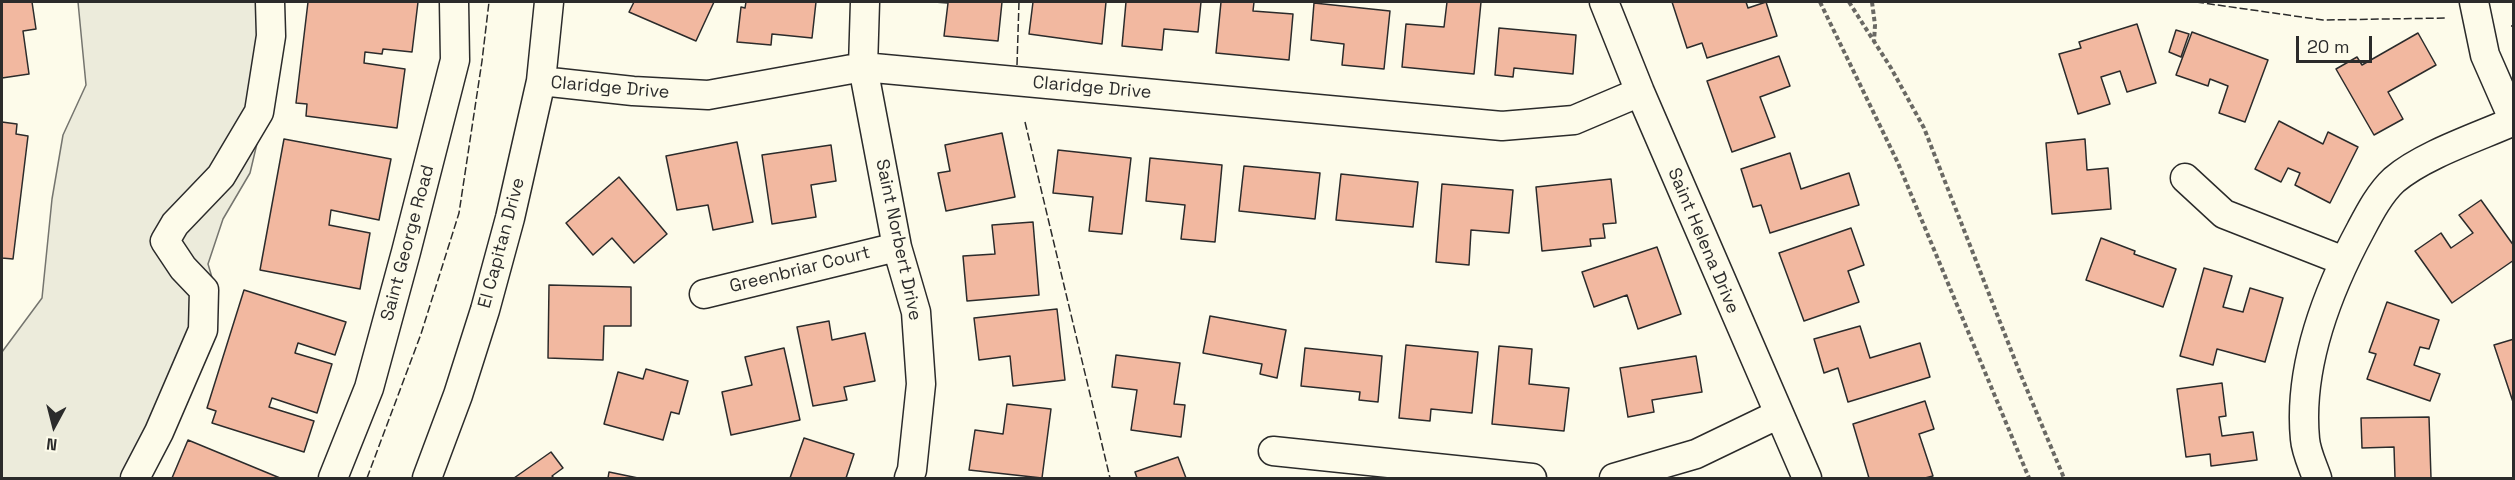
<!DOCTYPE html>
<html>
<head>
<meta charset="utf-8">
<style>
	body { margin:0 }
	#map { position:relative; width:2515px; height:480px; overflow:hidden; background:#fdfbea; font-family:"Space Grotesk",sans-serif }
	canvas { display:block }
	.frame { position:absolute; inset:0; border:3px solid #2b2b2b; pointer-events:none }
	.north { position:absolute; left:24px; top:396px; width:60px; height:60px; -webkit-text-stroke:4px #fdfbea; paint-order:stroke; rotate:187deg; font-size:16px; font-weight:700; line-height:24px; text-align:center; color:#2b2b2b }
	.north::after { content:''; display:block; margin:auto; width:21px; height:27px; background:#2b2b2b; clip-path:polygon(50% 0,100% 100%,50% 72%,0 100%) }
	.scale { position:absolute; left:2296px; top:36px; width:76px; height:27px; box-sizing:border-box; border:3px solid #2b2b2b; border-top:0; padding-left:8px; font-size:18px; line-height:21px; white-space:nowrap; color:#2b2b2b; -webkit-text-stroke:4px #fdfbea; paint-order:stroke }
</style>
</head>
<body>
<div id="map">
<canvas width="2515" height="480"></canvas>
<div class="frame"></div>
<div class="north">N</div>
<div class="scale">20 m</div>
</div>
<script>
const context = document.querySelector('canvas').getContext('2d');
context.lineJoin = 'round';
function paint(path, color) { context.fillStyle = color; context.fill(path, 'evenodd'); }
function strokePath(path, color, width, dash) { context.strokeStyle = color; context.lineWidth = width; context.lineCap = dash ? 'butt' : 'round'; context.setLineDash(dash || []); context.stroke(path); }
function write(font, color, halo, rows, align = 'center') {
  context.font = font + ' "Space Grotesk",sans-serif'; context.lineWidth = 4.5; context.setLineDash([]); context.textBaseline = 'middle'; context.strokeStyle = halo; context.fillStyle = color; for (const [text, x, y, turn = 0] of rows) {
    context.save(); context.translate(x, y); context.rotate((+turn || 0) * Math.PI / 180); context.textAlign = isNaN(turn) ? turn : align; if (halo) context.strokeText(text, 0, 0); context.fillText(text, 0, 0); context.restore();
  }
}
const green = new Path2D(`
	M78,2H280L268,97L250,173L223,219L208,264L213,281L143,478H2V352L42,298L52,199L63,135L86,85Z`);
paint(green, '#ecebdb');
strokePath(green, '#74746e', 1.5);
const building = new Path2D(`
	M2,2H32L36,29L23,31L29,74L2,78Z
	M308,2H418L412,52L383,49L382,54L365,52L364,63L405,69L397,128L306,116L307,104L296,103Z
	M634,2H714L696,41L629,12Z
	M746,2H816L812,38L772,34L771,45L737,42L741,7L745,8Z
	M934,2H1002L998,41L944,36L948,3Z
	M1033,2H1106L1102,44L1029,34Z
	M1126,2H1201L1198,32L1164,29L1162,50L1122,46Z
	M1221,2H1254L1253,11L1293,14L1289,60L1216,53Z
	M1447,2H1481L1474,74L1402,67L1406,24L1444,27Z
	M1672,2H1746L1748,8L1766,2L1777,36L1707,58L1702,43L1687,48Z
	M1314,3L1390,11L1384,69L1342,65L1344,44L1311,40Z
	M2137,24L2156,83L2127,92L2120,71L2101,77L2110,104L2078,114L2059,54L2081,48L2079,42Z
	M1499,28L1576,35L1573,74L1514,68L1513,77L1495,75Z
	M2176,30L2189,34L2181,57L2169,52Z
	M2192,32L2268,60L2245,122L2219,113L2228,86L2210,79L2208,86L2176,75Z
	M2418,33L2436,65L2388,92L2403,119L2374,135L2336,69L2357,57L2362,65Z
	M1779,56L1790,86L1760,97L1775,137L1732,152L1707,81Z
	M2279,121L2323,144L2328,132L2358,147L2330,203L2295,185L2300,173L2288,168L2281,182L2255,169Z
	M2,122L17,124L16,134L28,136L13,259L2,258Z
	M1002,133L1015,197L946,211L938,173L950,171L945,145Z
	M284,139L391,159L379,220L331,210L329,225L370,233L360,289L260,270Z
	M2085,139L2087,170L2108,168L2111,209L2052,214L2046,143Z
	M737,142L753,222L713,230L708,205L677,210L666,156Z
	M831,145L836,181L811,185L816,217L772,224L762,155Z
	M1058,150L1131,158L1122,234L1089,231L1093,197L1053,193Z
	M1790,153L1801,189L1849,173L1859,205L1770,233L1761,205L1753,207L1741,169Z
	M1150,158L1222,165L1215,242L1181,239L1185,205L1146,201Z
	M1244,166L1320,173L1315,219L1239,211Z
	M1341,174L1418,182L1413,227L1336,220Z
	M619,177L667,234L634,263L612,238L593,255L566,223Z
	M1611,179L1616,223L1603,224L1605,238L1590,239L1591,246L1542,251L1536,187Z
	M1442,184L1513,190L1509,233L1471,230L1469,265L1436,262Z
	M2481,200L2514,246V260L2452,303L2415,251L2441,233L2451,248L2473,233L2459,215Z
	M1033,222L1039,295L967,301L963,256L995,254L992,225Z
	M1851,228L1864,265L1848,271L1859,302L1804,321L1779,253Z
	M2101,238L2135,251L2134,254L2176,269L2163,307L2086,280Z
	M1657,247L1681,314L1638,329L1627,295L1594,307L1582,272Z
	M2204,268L2232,276L2223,307L2243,312L2250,288L2283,298L2265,362L2217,349L2213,365L2180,356Z
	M549,285L631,287V326H604L603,360L548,358Z
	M244,290L346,322L335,355L298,343L295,353L332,364L317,413L272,398L269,407L314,421L304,452L212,423L216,411L207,408Z
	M2387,302L2439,320L2429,349L2420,347L2414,365L2440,374L2430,401L2367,379L2376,354L2369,352Z
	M1057,309L1065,380L1013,386L1010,356L979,360L974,318Z
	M1210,316L1286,330L1277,378L1260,374L1262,364L1203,353Z
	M829,321L832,340L865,333L875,381L844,387L847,400L813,406L797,327Z
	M1860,326L1870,358L1920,343L1930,377L1848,402L1838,368L1824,373L1814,339Z
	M2514,339V405L2494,345Z
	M1406,345L1478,352L1472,413L1431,409L1430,421L1399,418Z
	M1499,346L1532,349L1529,384L1569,388L1564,431L1492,424Z
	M784,348L800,420L731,435L722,392L752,385L745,357Z
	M1305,348L1382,356L1378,402L1359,400L1360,392L1301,386Z
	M1116,355L1180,363L1174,404L1185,405L1181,437L1131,430L1137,390L1112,387Z
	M1696,356L1702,392L1652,400L1654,412L1628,417L1620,368Z
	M646,369L688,381L679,414L671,412L663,440L604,424L618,372L643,379Z
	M2222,383L2226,416L2219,417L2222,436L2253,432L2257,460L2211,466L2210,454L2186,457L2177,389Z
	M1925,401L1934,429L1919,434L1933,476L1925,478H1869L1853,424Z
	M1007,404L1051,409L1042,478L969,470L975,430L1003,434Z
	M2429,417L2431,478H2395L2394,447L2362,448L2361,418Z
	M804,438L854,454L846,478H790Z
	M188,440L280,478H172Z
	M551,452L563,468L552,476L554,478H514Z
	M1178,457L1186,478H1137L1135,472Z
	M609,472L638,478H608Z`);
paint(building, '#f2b8a0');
strokePath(building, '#2b2b2b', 1.5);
const minor = new Path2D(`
	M865,2L863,67L897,247L916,312L921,384L912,470L909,478
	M1604,2L1640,92L1807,478
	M2474,2L2485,55L2514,121
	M541,81L633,91L708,95L863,67L1502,126L1574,120L1640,92
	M2185,178L2224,214L2344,261
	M704,294L897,247
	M1273,451L1532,478
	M135,478L159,432L203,330L204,290L183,268L165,241L175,224L221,176L259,112L271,36L270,2
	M333,478L369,388L406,252L455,60L454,2
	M427,478L458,395L485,310L510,218L541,81L549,2
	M1614,478L1696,454L1777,415
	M2317,478C2313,466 2306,452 2305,439C2298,366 2327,292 2361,229C2370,212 2380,193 2394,180C2423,155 2478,137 2514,121`);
strokePath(minor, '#2b2b2b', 31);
strokePath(new Path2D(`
	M1820,2L1898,163L2029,478
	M1849,2L1891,68L1924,128L2020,373L2064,478
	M1872,2L1875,25L1874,42`), '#6a6964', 4, [4.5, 3]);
strokePath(minor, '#fdfbea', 28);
strokePath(new Path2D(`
	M2196,2L2323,20L2446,18
	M2511,26H2514
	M1017,65L1019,2
	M1025,122L1110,478
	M367,478L421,334L459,213L482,61L489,2`), '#2b2b2b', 1.5, [8, 3]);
write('18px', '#2b2b2b', '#fdfbea', [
	["Claridge Drive",610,88,5],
	["Claridge Drive",1092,88,5],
	["Saint Norbert Drive",898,240,78],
	["Saint Helena Drive",1703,241,67],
	["Saint George Road",408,243,-75],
	["El Capitan Drive",502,243,-75],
	["Greenbriar Court",800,270,-14]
]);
</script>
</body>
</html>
